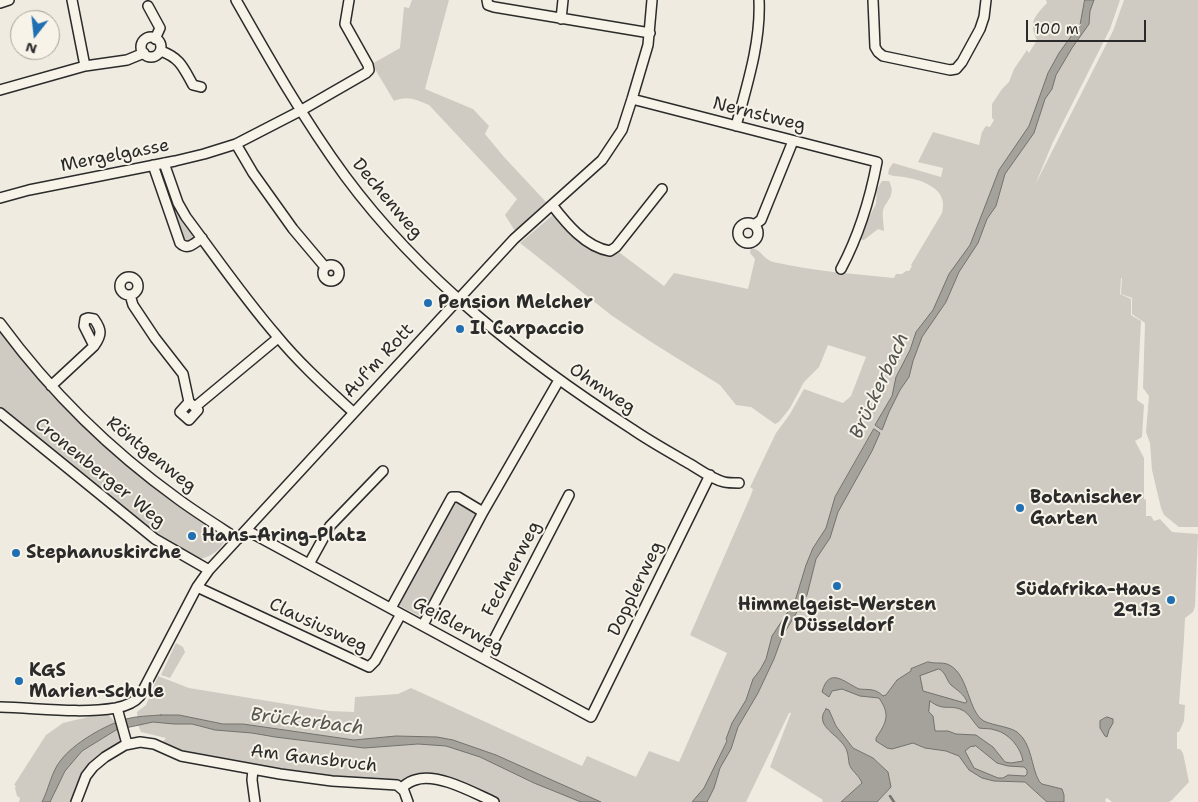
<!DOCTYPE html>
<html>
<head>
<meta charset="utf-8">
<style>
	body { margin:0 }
	#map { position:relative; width:1198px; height:802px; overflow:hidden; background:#efebe0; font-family:"Shantell Sans",sans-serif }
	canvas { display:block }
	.north { position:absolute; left:10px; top:10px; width:50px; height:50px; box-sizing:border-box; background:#f7f3e8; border:1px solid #a5a39c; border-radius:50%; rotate:196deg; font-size:14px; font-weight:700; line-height:20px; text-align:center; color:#2b2b2b }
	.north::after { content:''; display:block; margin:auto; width:18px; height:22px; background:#1f6fb2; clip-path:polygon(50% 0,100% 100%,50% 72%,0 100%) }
	.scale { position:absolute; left:1026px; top:20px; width:120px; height:22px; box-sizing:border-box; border:2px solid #2b2b2b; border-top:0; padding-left:6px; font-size:15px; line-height:18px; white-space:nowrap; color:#2b2b2b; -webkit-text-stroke:4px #f7f3e8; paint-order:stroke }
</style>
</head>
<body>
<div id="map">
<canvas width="1198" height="802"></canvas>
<div class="north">N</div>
<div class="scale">100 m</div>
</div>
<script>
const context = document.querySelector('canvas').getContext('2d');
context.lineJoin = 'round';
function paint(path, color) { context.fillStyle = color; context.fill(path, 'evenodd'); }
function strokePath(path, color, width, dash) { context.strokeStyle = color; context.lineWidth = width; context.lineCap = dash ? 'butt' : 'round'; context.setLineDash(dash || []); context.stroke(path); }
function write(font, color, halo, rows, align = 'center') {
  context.font = font + ' "Shantell Sans",sans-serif'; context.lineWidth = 4; context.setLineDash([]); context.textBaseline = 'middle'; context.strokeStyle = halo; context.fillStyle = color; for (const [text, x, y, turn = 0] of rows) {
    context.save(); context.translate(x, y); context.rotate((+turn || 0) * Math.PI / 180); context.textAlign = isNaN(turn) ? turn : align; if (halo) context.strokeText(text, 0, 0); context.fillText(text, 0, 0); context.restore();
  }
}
paint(new Path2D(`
	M412,0H449L425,89L473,109L489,126L485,134L504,157L546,202L515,231L505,215L517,199L429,105C417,100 407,95 394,101L372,64L400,48L404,7L409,8Z
	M1046,0H1120L1110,29L1053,142L1035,185L1113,31L1124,0H1198V527H1179L1164,515L1161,508L1152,470L1150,443L1146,432L1149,396L1143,388L1145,323L1132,314V298L1121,294L1122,278H1121L1120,294L1131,299V315L1141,321L1137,400L1144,405L1142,437L1135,441L1144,458V499L1146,500V516H1151L1154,521L1160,519L1172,532L1198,534L1195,606L1193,612L1185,618C1184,647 1181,675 1179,704L1185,705L1184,721L1179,732H1177V749H1180L1183,753L1189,782L1172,800L1169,802H1112L1107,798L1105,800L1106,802H877L885,794L888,772L873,758L853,748L836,726L829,710L824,711C819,731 835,732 844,745C848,751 848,757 849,764C851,771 859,776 862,783L841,802H822L823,800L770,767L791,713H789L746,802H497L449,782L399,783L332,779L178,752L161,744L166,738L141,732L138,725L137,712L146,705L158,676L189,688L329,711L354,712L355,697L398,694L411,688L582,766L587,756L636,777L649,751L679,762L727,653L690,635L751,495L753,489L750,487L753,481L776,433L790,414L804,389L843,403L851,396L866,357L828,345L819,367L804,382L790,408L779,422L775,424L751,407L736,405L720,385L648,340L611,315L520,243L555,213L572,231L615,252L620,253L664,286L674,273L748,289L755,259L750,253L751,248C761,249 764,260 773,262C813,271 854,274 894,278L896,274H902L906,271H909L912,266L911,265L942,213C949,189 923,180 904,177C898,176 894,177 888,174L889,169L893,163L941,177L943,168L918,162L933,132L979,145L982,132L986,126L990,127L994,120L992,118V104L1002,89L1009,82L1014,69L1027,50L1029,53L1037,40C1028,22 1035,16 1047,3Z
	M163,177H166L192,230V237L188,241L183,240L161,178Z
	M882,181H889C897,196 885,201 883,211C882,217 884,224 884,231L878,229L864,240L857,239L876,204L877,189Z
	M0,329L51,395L84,427L118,458L161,492L224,535L226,538C221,550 212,556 200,559L160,538L0,408Z
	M454,499L478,512L423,617H421L400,606L398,603Z
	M176,643L183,647L185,652L170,678L161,675Z
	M96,715H109L115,722L120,741L103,755L72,802H19L20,798L17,796L15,788L16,786L14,785L46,735L63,723Z`), '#cfcbc2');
const water = new Path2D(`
	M1085,0H1094L1090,11L1089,24L1072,48L1056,75L1052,89L1045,99L1034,133L1005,174L996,206L987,219L978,243L959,272L946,302L922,337L913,361L909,377L900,390L889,412L882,430L875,425L892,396L896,377L910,350L916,332L933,310L949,274L970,245L999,170L1029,126L1048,73L1059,53L1080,24Z
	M874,429L880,433L872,451L838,512L830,538L816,559L807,595L782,637L774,659L758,693L738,727L731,749L720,768L714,788L707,802H692L704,788L727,741L726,739L732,723L746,700L753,679L760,670L766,659L772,636L795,601L806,565L813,548L826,528L835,497Z
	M928,662C935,664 941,662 947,664C968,672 967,706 981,719C987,725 1009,726 1017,732C1032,743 1031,767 1039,781L1042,784L1062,789L1064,795V802H1047L1025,782L994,781L982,778L969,770L959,756L946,751L925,748L913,743L892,749L887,748L876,741V738C886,723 891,715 879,698L860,696L842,689L832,691L829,697L822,692C829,666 844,682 859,689C869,690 875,688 883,696L886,695L897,680L911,671V669ZM939,669C946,672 946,680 951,685C957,690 965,695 967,702L965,703L923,691L920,676ZM930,701C944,712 950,704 962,710C969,713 973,722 979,728C984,729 990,728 995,730C1009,733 1021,748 1023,761L1011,763L1005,762L993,747L976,735L956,734L948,731H935L933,716L929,712ZM976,746L997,763L1008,766L1024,767L1027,770V774L1025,776L1008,775L1003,778H998L974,768L965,751L970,747Z
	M826,709L829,710L836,726L853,748L873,758L888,772L891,787L877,802H841L862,783C859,775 850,770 849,763C848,756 848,750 843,744C835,733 814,725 826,709Z
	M161,715H179L223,724H243L354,740L396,736L437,737L453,740L496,755L601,802H581L534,783L480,757L446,746L418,744L364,748L275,737L252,733L215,730L192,724H174L153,722L116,730L82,751L65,771L50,802H42C49,789 51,772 61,760C74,743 105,725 126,719C137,716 149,716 161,715Z
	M1107,717L1113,719V723L1109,730L1107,737L1105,736L1100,728V721Z`);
paint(water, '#a4a29a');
strokePath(water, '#74726e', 1);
strokePath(new Path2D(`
	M890,796L894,802`), '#74726e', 2.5);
const street = new Path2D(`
	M72,0L85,66
	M236,0C270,60 304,120 345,176C422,280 525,360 632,429C651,442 671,453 690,464C700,470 712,479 724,482C728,483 734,483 739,483
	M487,0L488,5L494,7L650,33
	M873,0L875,47L878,52L883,56L950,70L956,69L962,62L980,29L984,17L986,0
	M0,3L9,0
	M148,6L160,28L155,39
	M561,19L563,0
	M141 47a10 10 0 1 1 20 0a10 10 0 1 1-20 0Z
	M161,51C180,58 183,67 193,85L201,87
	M0,90L85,66L127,60L144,53
	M632,99L877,162C870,199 858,237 841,269
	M736,126C747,85 761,42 759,0
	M236,144L253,173L293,229L325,267
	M164,163L178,203L186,217C216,257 244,298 277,336C300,364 327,388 353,412
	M153,165L180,243C188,251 194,243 202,238
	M0,198L29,190L175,161L204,154L236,144L300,111L366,73L369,70L368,65L345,24L349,0
	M552,205C566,223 585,247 610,251L616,247L662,189
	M738 233a10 10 0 1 1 20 0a10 10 0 1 1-20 0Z
	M754,225L761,220L793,141
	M323 273a8 8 0 1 1 16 0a8 8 0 1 1-16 0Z
	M120 286a9 9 0 1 1 18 0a9 9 0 1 1-18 0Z
	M130,295L133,305L155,338L183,374L189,402
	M0,323C50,391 110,450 178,499C197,513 218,526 238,539
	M51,386L94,346C102,335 102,330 94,319L88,318L85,319L84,326L94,346
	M189,402L198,410L189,420L180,412Z
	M195,407L278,338
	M0,413L155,539L209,570
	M246,530L591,717L710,475
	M309,564L330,526L383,471
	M197,587L369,667L375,661L401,614
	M391,608L452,497H458L483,512
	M423,625L483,512L559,380
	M484,659L569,495
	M0,707C38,708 79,714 116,708C126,706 134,703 140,696L197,587L209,570L514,239L602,160L622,130L632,99L648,45L652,0
	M117,708L127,744
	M253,769L252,780L255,802
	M401,788C405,785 410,781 415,780C437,772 474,793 494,802
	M76,802L86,776L93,767L105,757L125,745L140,742L154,744L181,756L280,774L332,781L397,785L404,791L408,802`);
strokePath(street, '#2b2b2b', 12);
strokePath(street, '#f7f3e8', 9);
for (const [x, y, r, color] of [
	[428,303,5,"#1f6fb2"],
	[460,329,5,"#1f6fb2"],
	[1020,508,5,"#1f6fb2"],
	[192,536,5,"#1f6fb2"],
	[16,553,5,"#1f6fb2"],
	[837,586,5,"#1f6fb2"],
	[1171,600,5,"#1f6fb2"],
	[19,681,5,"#1f6fb2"]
]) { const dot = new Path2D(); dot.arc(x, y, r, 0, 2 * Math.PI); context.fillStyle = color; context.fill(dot); strokePath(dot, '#f7f3e8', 2); }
write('18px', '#2b2b2b', '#f7f3e8', [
	["Nernstweg",759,115,14],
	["Mergelgasse",115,156,-11],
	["Dechenweg",387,199,50],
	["Auf'm Rott",379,361,-47],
	["Ohmweg",602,389,34],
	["Röntgenweg",151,455,39],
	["Cronenberger Weg",100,473,39],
	["Fechnerweg",512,569,-62],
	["Dopplerweg",636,589,-64],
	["Clausiusweg",318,626,25],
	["Geißlerweg",458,626,28],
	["Am Gansbruch",314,759,7]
]);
write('bold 18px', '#2b2b2b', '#f7f3e8', [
	["Pension Melcher",438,303],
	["Il Carpaccio",470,329],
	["Botanischer",1030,498],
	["Garten",1030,519],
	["Hans-Aring-Platz",202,536],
	["Stephanuskirche",26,553],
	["Südafrika-Haus",1161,590,"right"],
	["29.13",1161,611,"right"],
	["Himmelgeist-Wersten",837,605,"center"],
	["/ Düsseldorf",837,626,"center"],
	["KGS",29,671],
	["Marien-Schule",29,692]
], 'left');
write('italic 19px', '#555552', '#f7f3e8', [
	["Brückerbach",880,386,-65],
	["Brückerbach",307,722,7]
]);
</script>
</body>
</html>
